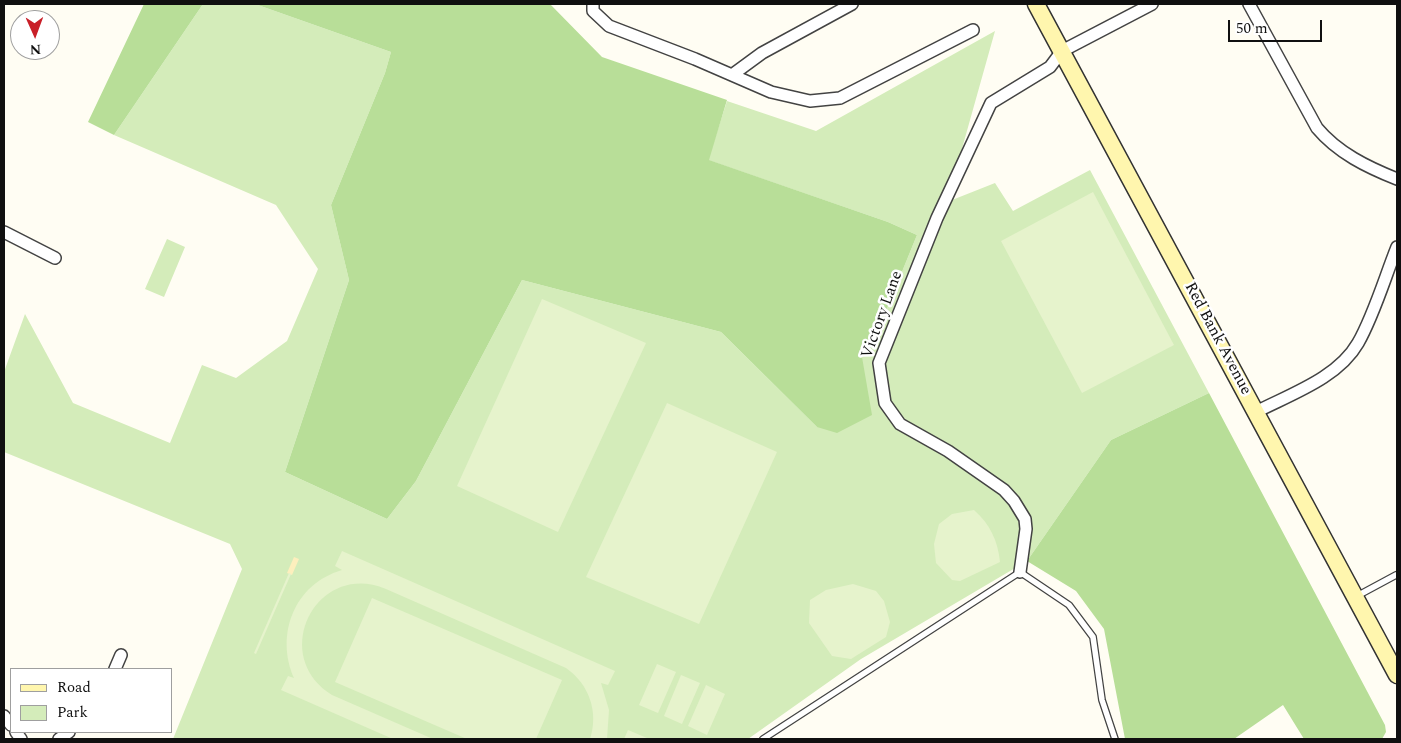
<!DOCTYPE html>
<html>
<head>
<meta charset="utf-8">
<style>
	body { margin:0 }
	#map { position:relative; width:1401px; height:743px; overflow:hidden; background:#fffdf3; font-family:Spectral,serif }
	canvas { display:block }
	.frame { position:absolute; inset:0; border:5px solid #101010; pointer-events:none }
	.legend { position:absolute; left:10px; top:668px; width:162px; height:65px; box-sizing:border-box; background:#fff; border:1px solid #9f9f9f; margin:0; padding:6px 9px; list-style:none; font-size:15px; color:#101010 }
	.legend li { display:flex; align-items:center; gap:10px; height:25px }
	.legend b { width:25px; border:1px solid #9f9f9f }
	.north { position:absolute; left:10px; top:10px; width:50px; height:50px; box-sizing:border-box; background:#fff; border:1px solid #9f9f9f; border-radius:50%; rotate:178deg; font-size:14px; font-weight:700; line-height:20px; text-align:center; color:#101010 }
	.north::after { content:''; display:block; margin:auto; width:18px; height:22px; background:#c91f28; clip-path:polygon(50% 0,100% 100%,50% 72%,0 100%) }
	.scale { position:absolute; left:1228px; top:20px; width:94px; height:22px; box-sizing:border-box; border:2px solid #101010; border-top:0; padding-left:6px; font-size:15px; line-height:18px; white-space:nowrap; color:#101010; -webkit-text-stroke:4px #fff; paint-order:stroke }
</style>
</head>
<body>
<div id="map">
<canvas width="1401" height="743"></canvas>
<div class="frame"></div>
<ul class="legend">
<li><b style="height:6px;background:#fff6ae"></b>Road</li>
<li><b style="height:14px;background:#d4ecba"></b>Park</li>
</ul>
<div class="north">N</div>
<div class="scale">50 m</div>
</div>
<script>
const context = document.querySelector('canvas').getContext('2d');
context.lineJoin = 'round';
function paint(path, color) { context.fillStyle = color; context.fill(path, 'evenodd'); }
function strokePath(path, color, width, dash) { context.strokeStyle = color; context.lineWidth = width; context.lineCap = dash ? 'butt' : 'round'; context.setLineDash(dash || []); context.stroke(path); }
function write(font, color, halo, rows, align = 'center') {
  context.font = font + ' Spectral,serif'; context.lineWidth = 5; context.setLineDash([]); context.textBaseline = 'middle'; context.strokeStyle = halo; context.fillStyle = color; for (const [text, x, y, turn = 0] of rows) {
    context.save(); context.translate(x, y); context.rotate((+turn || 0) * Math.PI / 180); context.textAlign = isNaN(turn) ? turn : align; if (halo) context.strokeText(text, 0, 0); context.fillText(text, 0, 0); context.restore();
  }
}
paint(new Path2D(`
	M203,4H255L391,52L385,73L331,205L349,280L285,472L387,519L416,481L522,280L721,332L817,427L862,357L886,311L917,235L888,222L708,160L727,101L816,131L995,31L947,202L995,183L1013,211L1090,170L1209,393L1111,440L1027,561L861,659L748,739H173L242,569L230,544L4,452V372L25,314L73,403L170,443L202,365L236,378L287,341L318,269L276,205L114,135Z
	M167,239L185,247L164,297L145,289Z`), '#d4ecba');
paint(new Path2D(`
	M144,4H203L114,135L88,122Z
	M255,4H550L602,57L727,100L709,160L888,222L917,235L886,311L862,357L872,415L837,433L817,427L721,332L522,280L416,481L387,519L285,472L349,280L331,205L385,73L391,52Z
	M1209,393L1385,725L1386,732L1382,739H1304L1283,705L1234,739H1125L1104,629L1076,591L1027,561L1111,440Z`), '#b8de98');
paint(new Path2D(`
	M294,557L299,559L292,575L287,573Z`), '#fdefbd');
paint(new Path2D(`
	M1093,192L1174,345L1082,393L1001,241Z
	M542,299L646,343L558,532L457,486Z
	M667,403L777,452L699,624L586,577Z
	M974,510C990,524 998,541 1000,562L960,581L952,580L936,563L934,544L939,524L952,514Z
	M342,551L615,671L608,685L601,683L609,710L607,739H590C599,712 589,684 566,668L386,589C317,560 268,655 332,695L433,739H393L281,690L288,676L294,678C275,635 294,584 342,570L335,566Z
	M289,573L291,574L256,654L254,653Z
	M853,584L876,591L884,601L890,622L886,637L851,659L832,656L809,623L810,600L826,590Z
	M372,598L562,680L536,739H467L335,682Z
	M657,664L676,672L658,713L639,705Z
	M681,675L700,683L682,724L664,716Z
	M706,685L725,694L707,735L688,726Z
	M628,730L647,738V739H624Z`), '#e6f3cc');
const lane = new Path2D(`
	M1357,596L1396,575
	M763,739L1020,572L1069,605L1093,637L1102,700L1115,739`);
const street = new Path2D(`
	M593,4V11L609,26L695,59L771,92L810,101L840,98L973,30
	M1249,4L1317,128C1338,153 1367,167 1397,179
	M732,75L762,53L852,4
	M4,232L55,258
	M1256,412C1291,394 1338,378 1358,343C1374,315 1385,277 1397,247
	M1020,572L1026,529L1025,519L1014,501L1004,490L948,451L900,424L885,403L879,363L937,218L991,103L1050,67L1062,51L1152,4
	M115,669L121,655
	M4,716L11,725
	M16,732L21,739
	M59,739L69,732`);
const secondary = new Path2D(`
	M1036,4L1397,675`);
strokePath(lane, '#434343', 8);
strokePath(street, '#434343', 14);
strokePath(secondary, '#323232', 19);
strokePath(lane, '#fff', 5.5);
strokePath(street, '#fff', 11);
strokePath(secondary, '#fff6ae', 16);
write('16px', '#101010', '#fff', [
	["Victory Lane",883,315,-70],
	["Red Bank Avenue",1217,339,62]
]);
</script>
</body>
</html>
